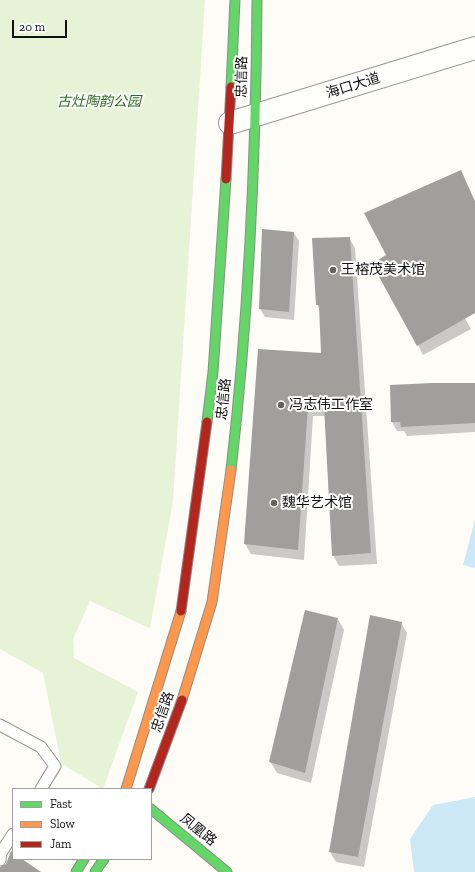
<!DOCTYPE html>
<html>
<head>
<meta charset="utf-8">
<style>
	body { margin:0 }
	#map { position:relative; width:475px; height:872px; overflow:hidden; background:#fdfcf7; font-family:"Zilla Slab",serif }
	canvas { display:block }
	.legend { position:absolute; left:12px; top:788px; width:140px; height:72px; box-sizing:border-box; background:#fff; border:1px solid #a0a0a0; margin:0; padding:5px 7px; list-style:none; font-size:12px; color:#111 }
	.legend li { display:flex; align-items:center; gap:8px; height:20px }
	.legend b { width:20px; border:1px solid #a0a0a0 }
	.scale { position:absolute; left:12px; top:20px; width:55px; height:18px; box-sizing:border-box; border:2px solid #111; border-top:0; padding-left:5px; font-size:12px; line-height:14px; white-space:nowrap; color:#111; -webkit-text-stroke:3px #fff; paint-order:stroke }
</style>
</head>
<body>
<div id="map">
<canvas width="475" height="872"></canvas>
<ul class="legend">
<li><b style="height:5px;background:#63d668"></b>Fast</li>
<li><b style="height:5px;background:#ff974d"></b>Slow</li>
<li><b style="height:5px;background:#b3261e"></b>Jam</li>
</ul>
<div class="scale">20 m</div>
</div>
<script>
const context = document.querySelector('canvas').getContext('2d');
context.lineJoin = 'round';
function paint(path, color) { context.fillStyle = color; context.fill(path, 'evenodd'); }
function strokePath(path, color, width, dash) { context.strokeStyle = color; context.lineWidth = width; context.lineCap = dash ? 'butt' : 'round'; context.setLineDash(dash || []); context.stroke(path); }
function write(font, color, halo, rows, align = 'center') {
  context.font = font + ' "Zilla Slab","Noto Sans SC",serif'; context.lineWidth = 4; context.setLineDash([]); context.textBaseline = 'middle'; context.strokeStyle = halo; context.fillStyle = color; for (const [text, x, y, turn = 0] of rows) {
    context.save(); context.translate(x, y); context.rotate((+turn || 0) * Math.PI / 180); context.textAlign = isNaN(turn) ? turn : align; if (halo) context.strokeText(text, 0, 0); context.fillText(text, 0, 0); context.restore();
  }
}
paint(new Path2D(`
	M0,0H205L173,501L150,628L90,601L73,639L74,658L138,692L103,789L61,763L43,673L0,649Z`), '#e7f3d7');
paint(new Path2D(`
	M475,520V568L463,565Z
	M475,797V872H414L410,839L433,805Z`), '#cde8f7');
paint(new Path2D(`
	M461,171L475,201V296L437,269L471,329L423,355L418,345L388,256Z
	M294,233L299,241L294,320L265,317L260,309Z
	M349,238L355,248L377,564L339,566L333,555L326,416H313L304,560L251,554L245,544L322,354L320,311L317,304Z
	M475,384V432L407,436L404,431H397L392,422L391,386Z
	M338,619L344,630L311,783L277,773L270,761Z
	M401,623L407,633L364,867L336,862L330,852Z`), '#0003');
paint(new Path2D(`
	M461,170L475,202V313L417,346L372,264L386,255L364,213Z
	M262,229L294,232L289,312L259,309Z
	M350,237L371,553L332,556L324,406H308L298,550L244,544L258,349L321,353L319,305H316L312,238Z
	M432,383H475V423L401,427L400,422H391L390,385Z
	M305,610L338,618L305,773L269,762Z
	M370,615L402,622L358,857L329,852Z
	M11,851L13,853V859H22L41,872H0V867L6,864Z`), '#a19f9c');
const lane = new Path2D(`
	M0,725L41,747L55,766L41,789
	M0,860L1,853L13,834`);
const street = new Path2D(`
	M230,123L475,48`);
const fast = new Path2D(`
	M231,87L235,0
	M207,422L213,372L226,179
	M231,470C249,314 256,157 257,0
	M151,809L227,872
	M76,872L84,859
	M95,872L104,859`);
const slow = new Path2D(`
	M182,700L212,602L231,470
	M126,789L181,611`);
const jam = new Path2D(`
	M226,179L231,87
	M181,611L207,422
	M149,789L182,700`);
strokePath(lane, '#979795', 13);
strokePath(street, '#979795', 24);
strokePath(fast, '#8e8d8b', 11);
strokePath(slow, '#8e8d8b', 11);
strokePath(jam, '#8e8d8b', 11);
strokePath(lane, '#fffffe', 11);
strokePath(street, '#fffffe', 22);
strokePath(fast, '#63d668', 9);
strokePath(slow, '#ff974d', 9);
strokePath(jam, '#b3261e', 9);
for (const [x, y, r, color] of [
	[333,270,4,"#646362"],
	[281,405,4,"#646362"],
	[274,503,4,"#646362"]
]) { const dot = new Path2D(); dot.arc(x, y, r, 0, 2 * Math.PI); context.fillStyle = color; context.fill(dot); strokePath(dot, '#fff', 1.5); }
write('14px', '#111', '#fff', [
	["忠信路",242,77,-89],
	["海口大道",353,86,-17],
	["忠信路",224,399,-84],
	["忠信路",163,712,-71],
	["凤凰路",198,830,39]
]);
write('italic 14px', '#2f6b1f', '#fff', [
	["古灶陶韵公园",99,102]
]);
write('14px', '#111', '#fff', [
	["王榕茂美术馆",341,270],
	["冯志伟工作室",289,405],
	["魏华艺术馆",282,503]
], 'left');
</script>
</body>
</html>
